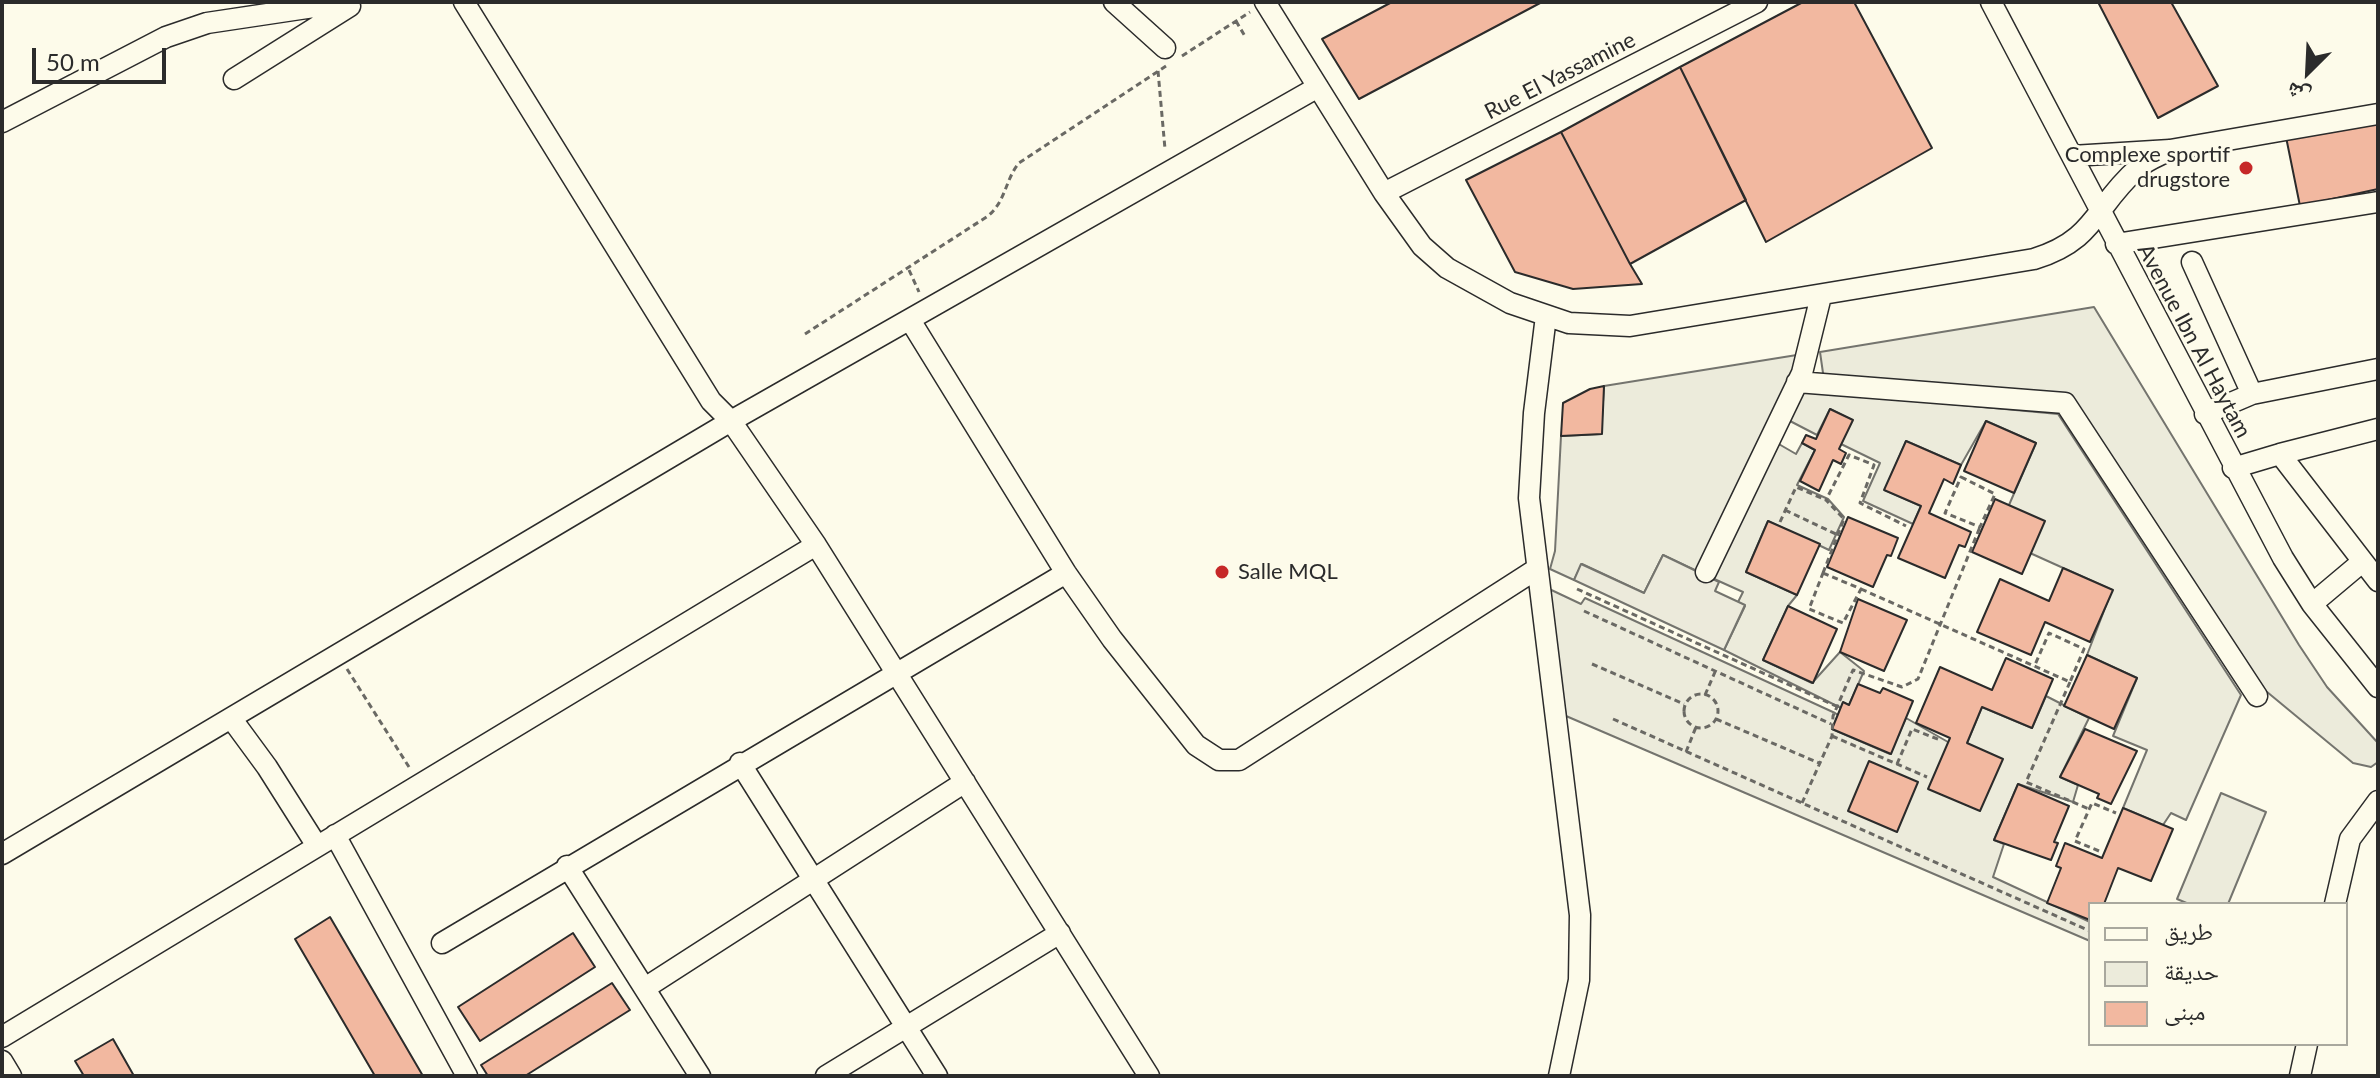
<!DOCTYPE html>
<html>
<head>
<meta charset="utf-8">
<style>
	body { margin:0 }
	#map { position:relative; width:2380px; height:1078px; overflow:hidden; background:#fdfbea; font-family:Lato,"Noto Naskh Arabic",sans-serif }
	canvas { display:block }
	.frame { position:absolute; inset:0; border:4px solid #2b2b2b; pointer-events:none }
	.legend { position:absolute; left:2088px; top:902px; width:260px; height:144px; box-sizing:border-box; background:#fdfbea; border:2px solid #a9a89e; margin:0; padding:10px 14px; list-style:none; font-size:24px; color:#2b2b2b }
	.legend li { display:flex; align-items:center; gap:16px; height:40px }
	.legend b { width:40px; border:2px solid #a9a89e }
	.north { position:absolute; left:2268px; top:32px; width:80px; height:80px; -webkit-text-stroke:6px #fdfbea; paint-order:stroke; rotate:204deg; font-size:22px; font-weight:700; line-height:32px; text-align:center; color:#2b2b2b }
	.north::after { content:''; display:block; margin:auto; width:28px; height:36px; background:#2b2b2b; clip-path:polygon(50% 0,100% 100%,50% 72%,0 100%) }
	.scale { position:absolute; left:32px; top:48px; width:134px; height:36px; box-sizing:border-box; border:4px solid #2b2b2b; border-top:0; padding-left:10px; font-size:24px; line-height:28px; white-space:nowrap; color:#2b2b2b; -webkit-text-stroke:6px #fdfbea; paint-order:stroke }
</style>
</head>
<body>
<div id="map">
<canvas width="2380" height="1078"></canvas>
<div class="frame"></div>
<ul class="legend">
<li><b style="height:10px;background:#fdfbea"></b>طريق</li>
<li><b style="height:22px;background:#ecebdb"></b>حديقة</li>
<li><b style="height:22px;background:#f2b8a0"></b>مبنى</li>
</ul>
<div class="north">ش</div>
<div class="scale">50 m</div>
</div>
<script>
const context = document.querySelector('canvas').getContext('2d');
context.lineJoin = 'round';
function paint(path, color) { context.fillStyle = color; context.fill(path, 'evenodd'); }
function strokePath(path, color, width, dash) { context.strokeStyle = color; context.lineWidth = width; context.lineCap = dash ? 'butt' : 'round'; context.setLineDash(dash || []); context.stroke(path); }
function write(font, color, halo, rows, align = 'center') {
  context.font = font + ' Lato,sans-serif'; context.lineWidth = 6; context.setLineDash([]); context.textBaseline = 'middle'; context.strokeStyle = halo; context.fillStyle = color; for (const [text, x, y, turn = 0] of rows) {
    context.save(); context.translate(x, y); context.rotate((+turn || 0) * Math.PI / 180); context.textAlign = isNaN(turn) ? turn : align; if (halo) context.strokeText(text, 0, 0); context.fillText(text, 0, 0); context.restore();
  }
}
const green = new Path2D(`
	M2094,307L2299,645L2327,687L2378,743V762L2371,767L2353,763L2255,682L2070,400L1824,380L1820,352Z
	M1803,354L1699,572L1663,555L1644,593L1582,564L1574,580L1550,569L1555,551L1561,436L1601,434L1604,386Z
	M1801,390L2058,414L2241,695L2186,820L2171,813L2163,825L2123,808L2147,750L2113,736L2137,678L2087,655L2112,590L2030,553L2009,505L2036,443L1986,421L1961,465L1906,441L1885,490L1921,506L1913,524L1863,501L1880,463L1841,444L1852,420L1830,409L1817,435L1790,421Z
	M1777,443L1796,454L1802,443L1815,450L1797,485L1828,499L1844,517L1829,550L1768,521L1746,572L1797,595L1788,606L1763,660L1812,683L1840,652L1864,671L1849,705L1843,703L1841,708L1724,650L1745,606L1738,602L1743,592L1712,578Z
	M1545,587L1581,604L1585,598L1835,713L1838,715L1832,729L1890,754L1906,718L1948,742L1967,743L1982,707L2032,728L2046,696L2089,718L2060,777L2078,785L2073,802L2018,784L1994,840L2004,844L1993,877L2090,922V941L1566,716Z
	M2221,793L2266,812L2228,904H2189L2177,899Z`);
paint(green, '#ecebdb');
strokePath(green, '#74746e', 2);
const parking = new Path2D(`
	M1663,555L1719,582L1715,591L1745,605L1724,650L1574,580L1581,564L1644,593Z`);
paint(parking, '#eceadb');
strokePath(parking, '#74746e', 2);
const building = new Path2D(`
	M1392,2H1542L1359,99L1322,39Z
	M1803,2H1854L1932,148L1766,242L1680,67Z
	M2098,2H2171L2218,86L2158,118Z
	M1680,67L1746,200L1630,264L1561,132Z
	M2378,119V189L2300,206L2286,137Z
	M1561,132L1630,264L1642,284L1573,289L1515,272L1466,180Z
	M1604,386L1602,434L1561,436L1563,403L1590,389Z
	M1830,409L1853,420L1839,449L1846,453L1841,464L1833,460L1819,491L1800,481L1815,450L1802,443L1806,435L1816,439Z
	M1986,421L2036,443L2014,493L1964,471Z
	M1906,441L1961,465L1953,484L1944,479L1929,513L1971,532L1965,547L1959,545L1945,578L1898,558L1921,506L1884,490Z
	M1995,499L2045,521L2022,574L1972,552Z
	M1848,517L1898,538L1891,556L1887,555L1873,587L1827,567Z
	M1768,521L1820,544L1797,595L1746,572Z
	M2063,568L2113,590L2090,642L2045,622L2031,655L1977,632L2000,579L2049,601Z
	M1858,599L1907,620L1884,671L1840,652Z
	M1788,606L1837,629L1813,683L1763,660Z
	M2087,655L2137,678L2114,729L2064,706Z
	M2006,658L2053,679L2032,728L1982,707L1967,743L2003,759L1980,811L1928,789L1950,738L1916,723L1940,667L1992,690Z
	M1858,684L1880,693L1883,688L1913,701L1891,754L1832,729L1843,702L1849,705Z
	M2085,729L2137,751L2111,804L2097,798L2099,794L2060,777Z
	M1869,761L1918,782L1897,832L1848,811Z
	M2018,784L2069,806L2054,842L2058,843L2051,860L1994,840Z
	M2123,808L2173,829L2151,881L2118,868L2104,904H2090V920L2047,903L2061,868L2056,866L2065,843L2102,858Z
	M330,917L423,1076H375L295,939Z
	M573,933L595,967L480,1041L458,1007Z
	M612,983L630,1010L525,1076H488L481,1065Z
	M113,1039L134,1076H84L75,1061Z`);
paint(building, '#f2b8a0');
strokePath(building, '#2b2b2b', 2);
const minor = new Path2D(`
	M464,2L711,401L731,421L816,545L1149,1076
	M1114,2L1165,48
	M1265,2L1384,193L1422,246L1447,268L1510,303L1569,323L1630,326L2034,259C2096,240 2094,207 2137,169C2146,160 2159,156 2170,150
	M1991,2L2283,558L2312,604L2378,687
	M234,79L350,6
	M2,122L166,37L207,23L347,2
	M2072,156L2170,150L2378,114
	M1384,193L1757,2
	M2116,244L2378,202
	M2192,262L2252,394L2205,414
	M1546,316L1534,413L1529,498L1580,915L1579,980L1559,1076
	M910,320L1066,573L1112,639L1196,745L1219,760H1239L1535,570
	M1797,382L2065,403L2257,696
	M2252,394L2378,369
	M2280,454L2378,429
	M2233,468L2280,454L2378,581
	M1706,572L1802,373L1821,296
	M2312,604L2362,562
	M231,718L267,767L317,846
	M740,763L937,1076
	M335,835L467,1076
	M2,854L731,421L1318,87
	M567,866L700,1076
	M2335,904L2350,839L2378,801
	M442,943L1066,573
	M645,988L965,782
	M2,1037L816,545
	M2,1061L11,1076
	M826,1076L1060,933
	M2300,1076L2307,1044`);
strokePath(minor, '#2b2b2b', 23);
strokePath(new Path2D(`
	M1236,21L1246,38
	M1182,56L1250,12
	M1158,71L1165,149
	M909,270L919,292
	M805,334L988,216C1006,201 1005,180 1019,163L1166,66
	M1961,477L1995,494L1980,527L1945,513Z
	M1785,510L1836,534
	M1780,522L1796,487L1826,500
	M1823,573L1844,519L1826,500L1849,455L1874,465L1860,503L1906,526
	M1823,573L1861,589L1843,623L1809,609Z
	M1577,589L1836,706
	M1861,589L2070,682L2084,649L2049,633L2034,667
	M1584,611L1831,724
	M1592,664L1684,704
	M347,669L409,767
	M2070,682L2026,782L2089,809
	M1684 711a17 17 0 1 1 34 0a17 17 0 1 1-34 0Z
	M1705,695L1715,672
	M1613,719L2090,931
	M1716,719L1819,763
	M1832,736L1927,777
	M1686,752L1696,727
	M1897,764L1912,729L1940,740
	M1802,803L1832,736L1833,716L1853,670L1902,687L1918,679L1980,527
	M2099,851L2075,841L2092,803L2116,813`), '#6a6964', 3, [6, 4]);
strokePath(minor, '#fdfbea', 20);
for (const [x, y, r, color] of [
	[2246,168,8,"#c62828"],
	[1222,572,8,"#c62828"]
]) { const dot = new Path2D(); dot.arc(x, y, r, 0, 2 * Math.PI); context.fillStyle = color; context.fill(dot); strokePath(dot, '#fdfbea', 3); }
write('22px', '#2b2b2b', '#fdfbea', [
	["Rue El Yassamine",1560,76,-27],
	["Avenue Ibn Al Haytam",2194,341,62]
]);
write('22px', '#2b2b2b', '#fdfbea', [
	["Complexe sportif",2230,155],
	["drugstore",2230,180],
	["Salle MQL",1238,572,"left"]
], 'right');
</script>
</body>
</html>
